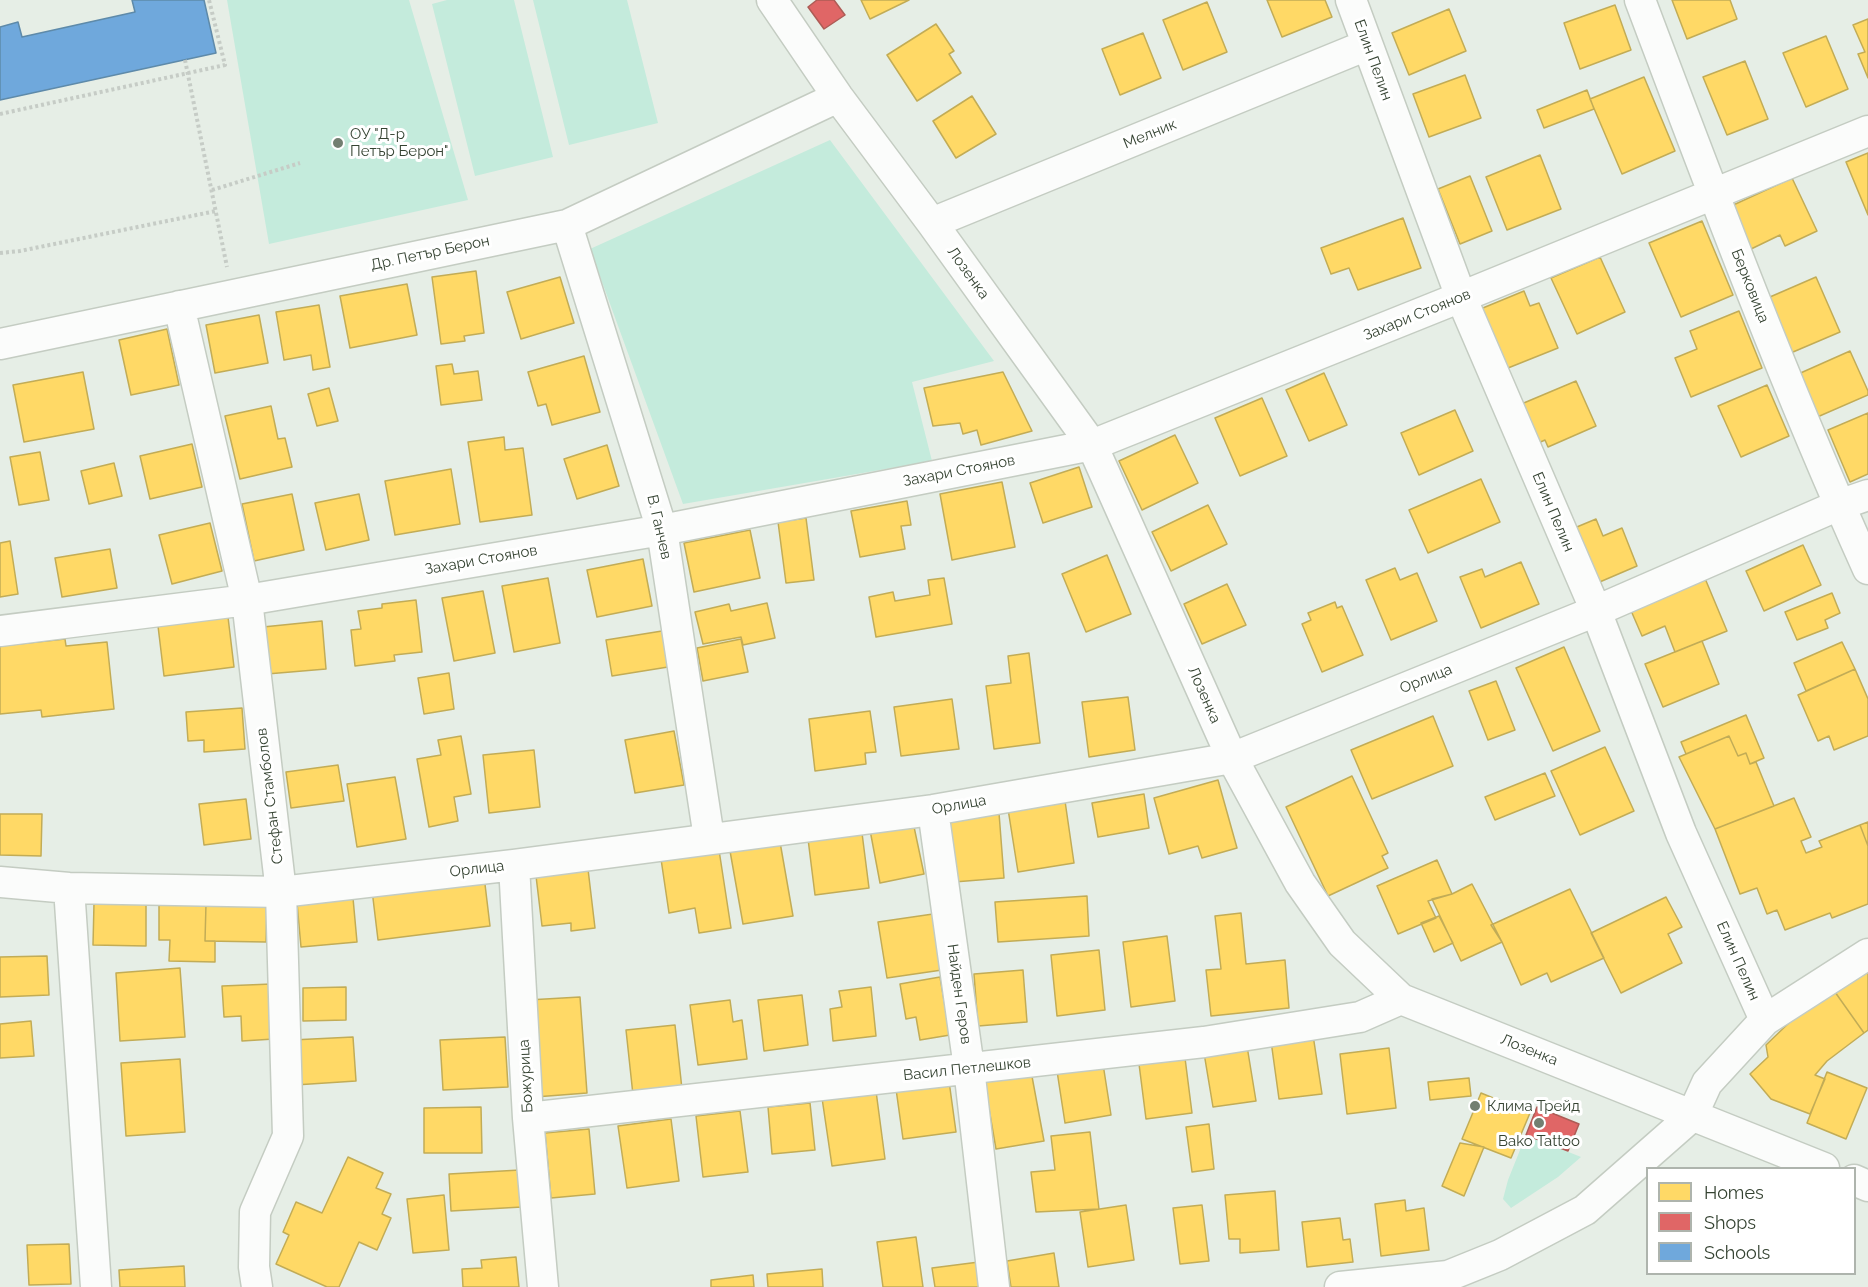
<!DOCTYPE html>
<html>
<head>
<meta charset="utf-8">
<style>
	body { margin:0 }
	#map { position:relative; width:1868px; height:1287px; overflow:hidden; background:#e6eee6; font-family:Raleway,sans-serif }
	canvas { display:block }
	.legend { position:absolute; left:1646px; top:1167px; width:210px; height:108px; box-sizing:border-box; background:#fff; border:2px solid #aeb4ad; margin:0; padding:8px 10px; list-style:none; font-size:18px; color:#354332 }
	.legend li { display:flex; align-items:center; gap:12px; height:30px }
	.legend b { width:30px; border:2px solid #aeb4ad }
</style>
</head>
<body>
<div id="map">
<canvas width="1868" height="1287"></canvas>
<ul class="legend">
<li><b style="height:16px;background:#ffd966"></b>Homes</li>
<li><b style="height:16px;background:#e06666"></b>Shops</li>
<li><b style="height:16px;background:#6fa8dc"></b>Schools</li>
</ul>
</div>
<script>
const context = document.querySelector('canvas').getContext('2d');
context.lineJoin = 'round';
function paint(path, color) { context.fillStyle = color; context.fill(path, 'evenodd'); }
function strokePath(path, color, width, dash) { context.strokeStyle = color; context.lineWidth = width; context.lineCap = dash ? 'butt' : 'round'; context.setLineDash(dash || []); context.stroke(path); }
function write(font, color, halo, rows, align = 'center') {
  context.font = font + ' Raleway,sans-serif'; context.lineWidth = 6; context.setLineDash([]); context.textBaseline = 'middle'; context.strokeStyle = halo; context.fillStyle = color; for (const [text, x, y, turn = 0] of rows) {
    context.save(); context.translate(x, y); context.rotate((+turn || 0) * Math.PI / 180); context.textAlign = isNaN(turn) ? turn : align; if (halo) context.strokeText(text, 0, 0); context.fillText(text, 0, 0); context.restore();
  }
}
paint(new Path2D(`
	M227,0H409L468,200L269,244Z
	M447,0H514L553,157L475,176L432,4Z
	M533,0H627L658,123L569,145Z
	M830,140L994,361L912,382L932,461L683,504L590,249Z
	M1526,1135L1581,1157L1558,1177L1511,1208L1503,1199L1508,1180Z`), '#c4ebdc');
const homes = new Path2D(`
	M861,0H909L870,19Z
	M1267,0H1325L1332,17L1282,37Z
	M1672,0H1730L1737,19L1687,39Z
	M1207,2L1227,52L1183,70L1163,20Z
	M1615,5L1631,50L1580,69L1564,23Z
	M1449,9L1466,51L1409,75L1392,33Z
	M1868,19V78L1858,54L1865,52L1853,25Z
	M936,24L954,51L949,54L961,73L917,101L887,55Z
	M1143,33L1161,78L1120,95L1102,49Z
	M1826,36L1848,89L1806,107L1783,53Z
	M1745,61L1768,119L1727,135L1703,77Z
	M1465,75L1481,118L1429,137L1413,94Z
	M1644,77L1675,151L1622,174L1590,99Z
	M1587,90L1594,109L1544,128L1537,110Z
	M972,96L996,134L956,158L933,121Z
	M1868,153V215L1846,162Z
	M1540,155L1561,209L1507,230L1486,177Z
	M1470,176L1492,231L1460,244L1438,189Z
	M1792,178L1817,231L1785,246L1780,235L1749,250L1729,207Z
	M1403,218L1421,268L1358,290L1349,268L1331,274L1321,248Z
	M1702,221L1733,295L1681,317L1649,243Z
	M1600,257L1625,312L1577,334L1551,278Z
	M476,271L484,333L464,336L465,341L441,344L432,277Z
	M560,277L574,323L521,339L507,292Z
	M1816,277L1840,332L1786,355L1763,300Z
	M407,284L417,335L350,348L340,296Z
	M1524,291L1530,306L1539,303L1558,348L1503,370L1478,310Z
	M319,305L330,367L313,370L311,355L284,360L276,312Z
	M1739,311L1762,368L1691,397L1675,358L1697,349L1690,331Z
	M259,315L268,363L215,373L206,325Z
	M167,329L179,385L131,395L119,340Z
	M1850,351L1868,391V395L1815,418L1796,375Z
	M584,356L600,412L552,425L546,404L538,406L528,372Z
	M452,364L454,374L478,371L482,400L441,405L436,366Z
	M83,372L94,429L24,442L13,385Z
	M1003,372L1032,431L981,445L977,430L963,434L960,423L933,426L924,388Z
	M1324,373L1347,425L1309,441L1286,390Z
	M1576,381L1596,426L1548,447L1545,440L1536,444L1519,405Z
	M1767,385L1789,436L1741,457L1718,406Z
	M329,388L338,421L317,426L308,394Z
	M1262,398L1287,456L1240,476L1215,418Z
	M271,406L278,439L285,438L292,467L240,479L225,416Z
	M1455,410L1473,451L1419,475L1401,433Z
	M1868,413V474L1850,482L1828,430Z
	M1175,435L1198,483L1142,510L1119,461Z
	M504,437L505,450L523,448L532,515L480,522L468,442Z
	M192,444L202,487L150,499L140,456Z
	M607,445L619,486L577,499L564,459Z
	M40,452L49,500L19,505L10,457Z
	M114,463L122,496L89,504L81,471Z
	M1079,467L1092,507L1043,523L1030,483Z
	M451,469L460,524L395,535L385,481Z
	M1481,479L1500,522L1428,553L1409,510Z
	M1002,482L1015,547L952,560L940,494Z
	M292,494L304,550L254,561L242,504Z
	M359,494L369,540L326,550L315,503Z
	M907,501L911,525L901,526L905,549L860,557L851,511Z
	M1208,505L1227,544L1171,571L1152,532Z
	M806,518L814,580L786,583L778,522Z
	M1596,519L1603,536L1622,528L1637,566L1595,584L1572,529Z
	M210,523L222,571L172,584L159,535Z
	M750,530L760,578L694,592L684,543Z
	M10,541L18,594L0,597V543Z
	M1803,545L1821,585L1764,611L1746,571Z
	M110,549L117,588L62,597L55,558Z
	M1107,555L1131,614L1086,632L1062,574Z
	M643,559L652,606L597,617L587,570Z
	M1521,562L1539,604L1481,628L1460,577L1482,569L1485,577Z
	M1395,568L1400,580L1417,573L1437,621L1391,640L1366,580Z
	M1704,576L1727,631L1675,652L1665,626L1642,636L1629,606Z
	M548,578L560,643L514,652L502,586Z
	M944,578L952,624L876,637L869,597L893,592L895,601L930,595L928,580Z
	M1227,584L1246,625L1202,644L1184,604Z
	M483,591L495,653L454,661L442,598Z
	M1832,593L1840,613L1825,620L1828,628L1797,640L1785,612Z
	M416,600L422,652L394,655L395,661L355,666L351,630L361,629L358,611L382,608V604Z
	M1335,602L1337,608L1342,606L1363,655L1322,672L1302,624L1311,620L1308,613Z
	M767,603L775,638L743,645L741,637L703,644L695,612L729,604L731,611Z
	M228,617L234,667L164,676L158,626Z
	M322,621L326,669L267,674L263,627Z
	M662,631L668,667L612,676L606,640Z
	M65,639L66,646L107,642L114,709L42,717L41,710L0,714V646Z
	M741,639L748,672L703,681L697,648Z
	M1702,641L1719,684L1663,707L1645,664Z
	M1842,642L1855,669L1806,691L1794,663Z
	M1564,647L1600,731L1553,751L1516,668Z
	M1029,653L1040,743L994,749L986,686L1011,683L1008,656Z
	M1855,669L1868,699V736L1834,750L1829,736L1818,741L1798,695Z
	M449,673L454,709L424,714L418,678Z
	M1496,681L1515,730L1488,740L1469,691Z
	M1128,697L1135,750L1089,757L1082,702Z
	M952,699L959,749L901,756L894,707Z
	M242,708L245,749L204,752V740L188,741L186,712Z
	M870,711L876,752L865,753L866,764L815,771L809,719Z
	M1746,715L1764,758L1750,764L1746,753L1738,756L1729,736L1686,754L1681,742Z
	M1433,716L1453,766L1372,799L1351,750Z
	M674,731L684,785L635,793L625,740Z
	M461,736L471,794L454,797L458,821L429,827L417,759L441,755L438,740Z
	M1729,736L1738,756L1746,753L1750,764L1756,762L1774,806L1715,829L1679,757Z
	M1605,747L1634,811L1580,835L1551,771Z
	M534,750L540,807L489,813L483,755Z
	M338,765L344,801L291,808L286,772Z
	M1545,773L1555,796L1495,820L1485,797Z
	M1352,776L1388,853L1382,856L1388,868L1328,896L1286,807Z
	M395,777L406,839L357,847L347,784Z
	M1218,780L1237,848L1202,858L1198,846L1169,854L1154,798Z
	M1144,794L1149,828L1098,837L1092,803Z
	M1794,798L1811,837L1801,841L1806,853L1822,847L1819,841L1860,825L1868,846V904L1832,918L1830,913L1785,930L1777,910L1767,914L1757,888L1740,894L1715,829Z
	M246,799L251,839L204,845L199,804Z
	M1065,801L1074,863L1018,872L1008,809Z
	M999,813L1004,878L954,882L949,817Z
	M0,814H42L41,856L0,855Z
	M913,822L924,874L880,883L870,830Z
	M1868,822V846L1860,825Z
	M862,833L869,888L815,895L808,839Z
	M780,842L793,916L743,924L730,851Z
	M719,850L731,928L699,933L695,908L669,913L661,859Z
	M1437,860L1452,894L1428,901L1436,918L1398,934L1377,886Z
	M588,869L595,928L571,931V923L542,926L536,876Z
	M484,876L490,926L378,940L372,890Z
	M1472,884L1502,942L1461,961L1432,899L1452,894Z
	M1570,889L1604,958L1551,982L1547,973L1521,985L1502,942L1491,925Z
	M1087,896L1089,936L998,942L995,902Z
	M1666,897L1682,927L1668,934L1682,963L1621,993L1591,933Z
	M353,898L357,942L301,947L297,903Z
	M94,903L146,904V946L93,945Z
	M159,903L206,904L205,941H215V962L169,961L170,940H159Z
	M206,904L267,905L266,942L205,941Z
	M1241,913L1246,964L1285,960L1289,1008L1211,1016L1206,970L1221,969L1215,916Z
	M933,914L942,970L887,978L878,922Z
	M1439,916L1453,943L1434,952L1421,923Z
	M1167,936L1175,1001L1131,1007L1123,942Z
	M1099,950L1105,1010L1057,1016L1051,955Z
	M47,956L49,995L0,997V957Z
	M180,968L185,1037L120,1041L116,973Z
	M1868,969V1030L1864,1033L1835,992Z
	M1023,970L1027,1022L978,1026L974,974Z
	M940,977L950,1035L920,1040L916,1017L906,1019L900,984Z
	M272,984L274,1039L242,1041L241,1016L224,1017L222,986Z
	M346,987V1020L303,1021V988Z
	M871,987L876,1036L833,1041L830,1009L842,1007L839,991Z
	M1835,992L1864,1033L1827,1061L1815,1075L1825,1079L1810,1114L1771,1099L1750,1074L1768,1057L1766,1045L1795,1017Z
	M802,995L808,1045L764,1051L758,1000Z
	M580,997L587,1093L535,1097L528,1000Z
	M730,1000L733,1022L742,1020L747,1059L698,1065L690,1005Z
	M31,1021L34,1056L0,1058V1024Z
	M675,1025L682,1089L633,1095L626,1030Z
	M1313,1035L1322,1094L1279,1099L1271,1041Z
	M353,1037L356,1081L295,1085L292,1040Z
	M505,1037L508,1087L443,1090L440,1040Z
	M1247,1046L1256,1101L1213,1107L1204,1053Z
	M1389,1048L1396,1108L1347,1114L1340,1054Z
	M1185,1058L1192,1113L1146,1119L1139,1064Z
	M180,1059L185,1132L126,1136L121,1063Z
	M1103,1064L1111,1115L1065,1123L1057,1071Z
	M1031,1071L1044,1141L996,1149L984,1080Z
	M1827,1072L1867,1088L1846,1139L1807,1123Z
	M1469,1078L1471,1096L1430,1100L1428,1082Z
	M949,1081L956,1132L903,1139L896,1089Z
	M876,1091L885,1159L832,1166L822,1098Z
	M1481,1093L1530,1113L1511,1158L1462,1139Z
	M810,1103L815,1150L772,1154L768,1107Z
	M481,1107L482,1153H424V1108Z
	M740,1111L748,1172L703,1177L696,1116Z
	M671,1119L679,1181L627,1188L618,1126Z
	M1209,1124L1214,1169L1192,1172L1186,1127Z
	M589,1129L595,1194L551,1198L545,1133Z
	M1090,1132L1099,1209L1036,1212L1031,1172L1055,1170L1051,1136Z
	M1460,1143L1484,1147L1464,1196L1442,1186Z
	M348,1157L383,1173L376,1188L391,1194L382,1214L391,1218L377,1250L359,1242L339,1287H327L276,1264L289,1235L283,1232L296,1202L322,1213Z
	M520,1170L522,1207L451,1211L449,1174Z
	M1275,1191L1279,1250L1240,1253V1239H1229L1225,1195Z
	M444,1195L449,1250L413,1253L407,1199Z
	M1405,1200L1406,1211L1424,1208L1429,1250L1381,1256L1375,1204Z
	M1126,1205L1134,1260L1088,1267L1080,1212Z
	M1202,1205L1209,1261L1180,1264L1173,1208Z
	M1340,1218L1343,1240L1350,1239L1353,1262L1307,1267L1302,1222Z
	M916,1237L923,1287H883L877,1242Z
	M69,1244L71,1284L29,1285L27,1245Z
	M1054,1253L1059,1287H1011L1007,1261Z
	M516,1257L519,1287H463L462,1269L482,1268L481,1260Z
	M979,1262L982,1287H935L932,1268Z
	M184,1266L185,1287H120L119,1270Z
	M822,1269L823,1287H768L767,1274Z
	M753,1275L754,1287H711V1280Z`);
paint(homes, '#ffd966');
strokePath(homes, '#c2ac56', 1.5);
const shops = new Path2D(`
	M817,0H834L845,15L824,29L808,7Z
	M1537,1107L1579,1124L1568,1151L1526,1135Z`);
paint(shops, '#e06666');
strokePath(shops, '#ad5c56', 1.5);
const schools = new Path2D(`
	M132,0H204L216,53L0,100V27L18,22L22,37L135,12Z`);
paint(schools, '#6fa8dc');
strokePath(schools, '#5e8aa9', 1.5);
const street = new Path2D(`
	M772,0L838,97L932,223L1092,445L1232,758L1300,883L1342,943L1401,999L1824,1168
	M1351,0L1461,297L1596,611L1681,833L1765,1020
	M1640,0C1712,191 1784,383 1868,569
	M932,223L1367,45
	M567,225L662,530L709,838
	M179,306L247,600L281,892L288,1136L255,1212L254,1267L257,1287
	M0,344L567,225L838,97
	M0,631L247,600L662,530L1092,445L1461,297L1868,131
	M933,810L969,1068L994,1287
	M514,865L528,1118L543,1287
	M0,882L69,888L281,892L514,865L933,810L1232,758L1596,611L1839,505L1868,495
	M69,888L96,1287
	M528,1118L1204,1042L1360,1017L1401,999
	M1854,1180L1868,1186
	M1340,1287L1448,1276L1500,1255L1585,1210L1692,1116L1707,1083L1765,1020L1868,954`);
strokePath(street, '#c4ccc2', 33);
strokePath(new Path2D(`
	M185,60L227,267
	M0,114L225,65L209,0
	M212,190L300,163
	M0,253L20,251L216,211`), '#c6ccc6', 4, [3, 3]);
strokePath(street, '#fbfcfb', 30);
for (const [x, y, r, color] of [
	[338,143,6,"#737f71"],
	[1475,1106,6,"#737f71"],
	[1539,1123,6,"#737f71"]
]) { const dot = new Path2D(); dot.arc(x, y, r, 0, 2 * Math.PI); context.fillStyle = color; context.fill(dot); strokePath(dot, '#fff', 2); }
write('15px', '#354332', '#fff', [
	["Елин Пелин",1373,60,70],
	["Мелник",1150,134,-22],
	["Др. Петър Берон",430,253,-12],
	["Лозенка",968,273,54],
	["Берковица",1750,286,68],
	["Захари Стоянов",1417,315,-22],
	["Захари Стоянов",959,471,-11],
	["Елин Пелин",1553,512,67],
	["В. Ганчев",659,527,77],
	["Захари Стоянов",481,560,-10],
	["Орлица",1426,679,-22],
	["Лозенка",1204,695,66],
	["Стефан Стамболов",270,796,-97],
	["Орлица",959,805,-10],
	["Орлица",477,869,-7],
	["Елин Пелин",1738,961,66],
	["Найден Геров",959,994,82],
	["Лозенка",1529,1050,22],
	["Васил Петлешков",967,1069,-6],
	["Божурица",526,1076,-93]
]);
write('15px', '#354332', '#fff', [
	["ОУ \"Д-р",350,134],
	["Петър Берон\"",350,151],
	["Клима Трейд",1487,1106],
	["Bako Tattoo",1539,1141,"center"]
], 'left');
</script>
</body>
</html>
